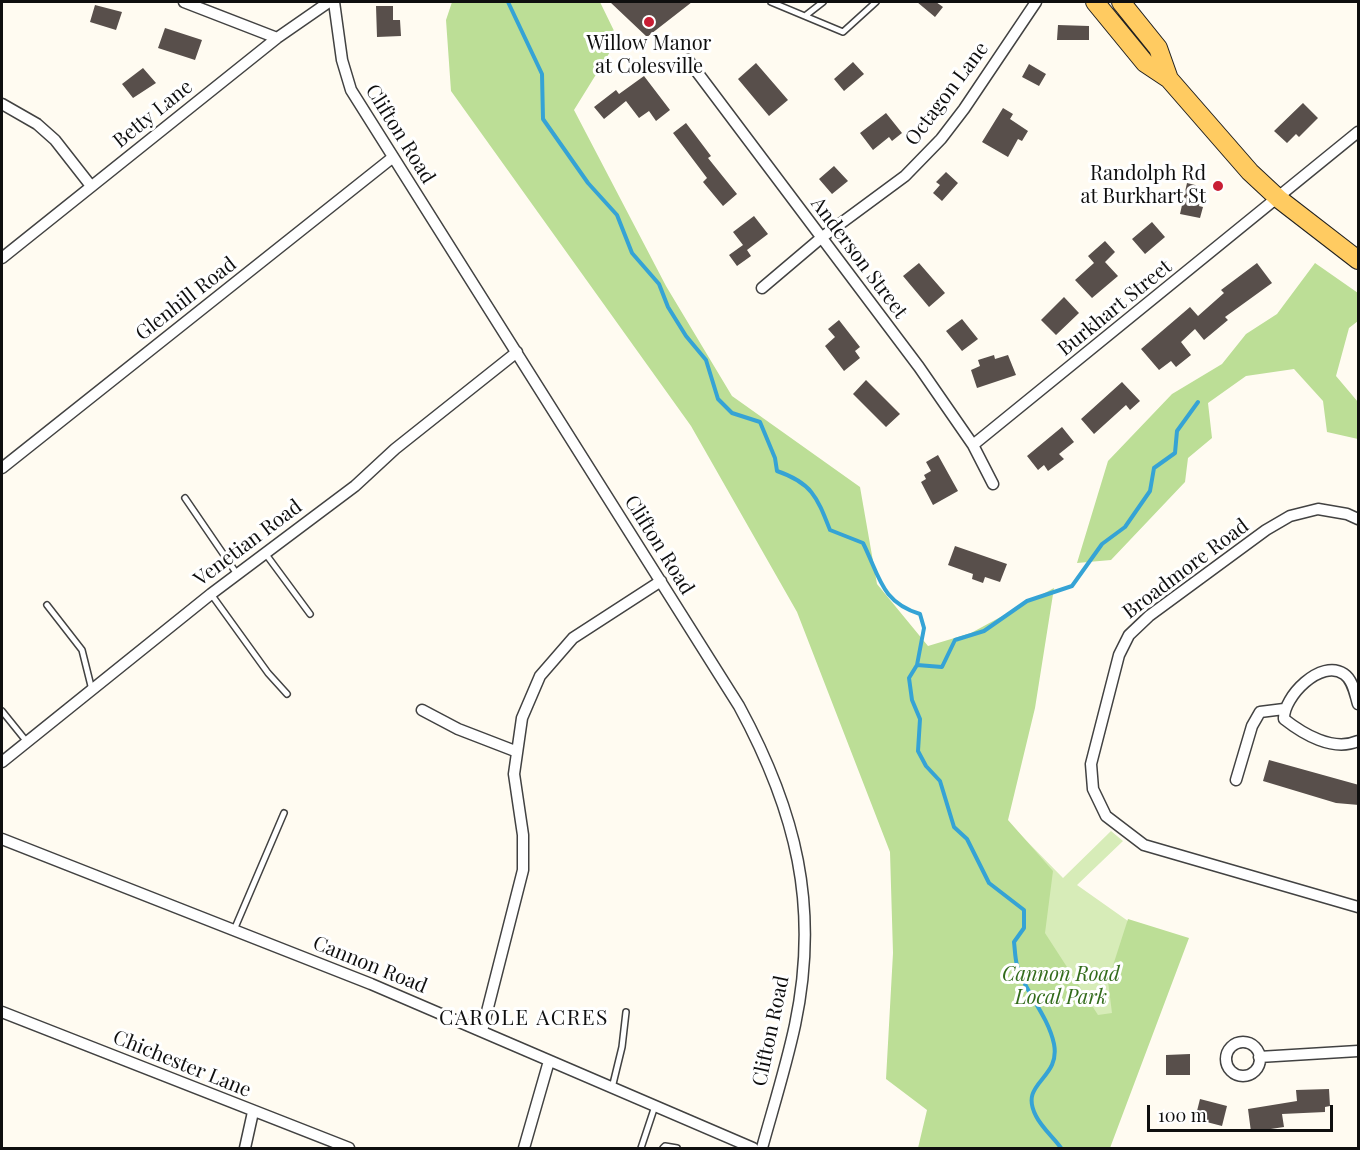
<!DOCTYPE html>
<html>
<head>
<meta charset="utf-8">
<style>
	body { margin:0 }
	#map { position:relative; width:1360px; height:1150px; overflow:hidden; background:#fffbf1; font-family:"Playfair Display",serif }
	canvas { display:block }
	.frame { position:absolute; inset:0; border:3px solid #0f0f0f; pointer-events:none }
	.scale { position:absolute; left:1147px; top:1105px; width:186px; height:27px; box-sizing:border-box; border:3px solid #0f0f0f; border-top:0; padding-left:8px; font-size:18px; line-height:21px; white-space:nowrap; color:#0f0f0f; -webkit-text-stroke:4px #fff; paint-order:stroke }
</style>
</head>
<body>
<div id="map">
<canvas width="1360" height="1150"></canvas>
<div class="frame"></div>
<div class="scale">100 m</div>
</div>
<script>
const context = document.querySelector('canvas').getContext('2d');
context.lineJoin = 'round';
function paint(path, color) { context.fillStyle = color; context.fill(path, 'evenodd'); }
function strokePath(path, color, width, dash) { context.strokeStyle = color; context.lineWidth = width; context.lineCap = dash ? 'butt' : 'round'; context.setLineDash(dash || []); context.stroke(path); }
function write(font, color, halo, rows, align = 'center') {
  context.font = font + ' "Playfair Display",serif'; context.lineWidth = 6; context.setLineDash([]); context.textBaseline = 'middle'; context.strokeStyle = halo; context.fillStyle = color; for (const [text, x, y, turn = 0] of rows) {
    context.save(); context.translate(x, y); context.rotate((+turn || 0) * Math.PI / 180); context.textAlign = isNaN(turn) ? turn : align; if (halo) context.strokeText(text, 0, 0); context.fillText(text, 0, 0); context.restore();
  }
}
paint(new Path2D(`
	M1011,825L1063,878L1111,831L1123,841L1077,885L1128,921L1107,1148H925Z`), '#d7ecb8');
paint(new Path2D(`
	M452,2H600L618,39L574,110L666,286L732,396L860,487L877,584L928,646L971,633L1054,588L1035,708L1008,820L1053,871L1045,933L1098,1015L1112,1013L1108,981L1128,919L1189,938L1110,1148H918L927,1110L886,1079L893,953L890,852L797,612L691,426L451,91L446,20Z
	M1315,263L1358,293V321L1349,328L1336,376L1358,402V439L1327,432L1323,401L1294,369L1246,376L1208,403L1212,438L1188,458L1185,482L1111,560L1077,563L1108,461L1172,394L1222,364L1246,334L1277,314Z`), '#bcde96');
strokePath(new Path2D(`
	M508,2L542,74L543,119L588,183L617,215L632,253L659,284L668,307L686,336L706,360L718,399L732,413L760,422L775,458L777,471C812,483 817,497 830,530L863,543C880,577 881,602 920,614L924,628L917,665L909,678L912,700L920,719L918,751L926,766L940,781L954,827L967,839L989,883L1024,910V928L1014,942C1015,950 1015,958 1017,965C1023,989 1048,1015 1054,1044C1061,1080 1018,1082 1036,1116C1042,1128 1054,1138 1061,1148
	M917,665L942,667L955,640L984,631L1027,601L1072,586L1102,544L1125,527L1150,491L1154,468L1175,453L1177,431L1198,402`), '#35a3d5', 4);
paint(new Path2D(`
	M610,2H692L647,37Z
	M917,2H936L943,7L935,17Z
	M95,5L122,12L116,30L90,22Z
	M376,6H393V20H400L401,36L377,37Z
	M1058,25L1089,26V40H1057Z
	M165,28L202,40L195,60L158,48Z
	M853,62L864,74L844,91L834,79Z
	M756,63L788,100L769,116L738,79Z
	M1029,64L1046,74L1039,86L1022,77Z
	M143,68L156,83L133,98L122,84Z
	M644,76L670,110L656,121L649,111L639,118L626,101L604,119L594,107L616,90L619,94Z
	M1303,103L1318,118L1299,137L1296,134L1287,143L1274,131Z
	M1003,108L1013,114L1010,119L1028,131L1022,141L1018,139L1008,157L982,142Z
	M886,113L902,133L892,141L889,137L873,150L860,133Z
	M686,123L711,156L708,158L737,194L723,206L703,182L707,178L673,133Z
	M834,166L848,181L832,194L819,179Z
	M946,172L958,183L942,201L933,193L940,185L936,182Z
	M1187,183L1203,187L1199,206L1203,207L1200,218L1180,214Z
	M754,216L768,234L747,250L751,256L737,266L729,255L743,245L733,232Z
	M1152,222L1165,237L1145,254L1132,239Z
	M1105,241L1115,252L1105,262L1118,276L1092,298L1075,280L1094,263L1088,256Z
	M919,263L945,293L929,307L903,276Z
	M1257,263L1272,283L1225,317L1228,320L1204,340L1195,329L1181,342L1191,355L1176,367L1171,361L1159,370L1141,349L1190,307L1198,316L1224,293L1221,290Z
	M1064,297L1079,313L1056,335L1041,320Z
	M962,319L978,339L962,351L946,331Z
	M839,320L860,347L855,351L860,358L844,371L825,346L835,337L828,329Z
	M994,355L995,359L1008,355L1016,375L977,388L971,370L980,366L978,360Z
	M866,380L900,414L886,427L853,394Z
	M1122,382L1140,401L1130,410L1126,405L1094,434L1081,419Z
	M1062,427L1074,442L1059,454L1064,459L1048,471L1044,465L1038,470L1027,456Z
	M938,455L958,491L933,505L921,482L926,479L924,475L931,471L926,462Z
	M955,546L1007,564L1000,582L985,577L983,583L972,579L973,574L948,565Z
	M1269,760L1359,785V805L1336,803L1263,781Z
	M1190,1054V1075H1166V1055Z
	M1329,1089L1330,1106L1325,1107V1112L1282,1114L1284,1127L1251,1132L1248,1109L1297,1101L1296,1090Z
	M1200,1099L1227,1106L1222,1126L1195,1119Z`), '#584f4b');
const service = new Path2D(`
	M771,2L843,32L876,2
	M805,16L823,2
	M185,498L237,574
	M265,553L310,614
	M211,594L268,673L287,694
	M47,605L82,650L92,690
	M2,711L27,742
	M234,930L284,813
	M612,1088L622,1047L626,1012
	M641,1148L655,1106
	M663,1148L665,1146L677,1148`);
const minor = new Path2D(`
	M184,2L277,38
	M334,2L342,60L351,90L739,706C796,811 820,907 795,1025C786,1067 773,1108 762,1148
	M688,60L919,367L973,445L993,484
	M2,104L37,124L55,140L91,186
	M2,258L277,38L329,2
	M762,288L821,238L905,176L941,139L964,109L1036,2
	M973,445L1358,132
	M2,468L392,158
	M1358,519L1347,514L1318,509L1290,516L1266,530L1149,616L1129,635L1119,655L1091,764L1093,789L1106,816L1144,845L1358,907
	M1358,704C1355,694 1353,680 1344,674C1321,658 1283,697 1284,719C1303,734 1333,752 1358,741
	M422,710L458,729L515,751
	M2,762L211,594L355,486L395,449L517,352
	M1236,780L1252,726L1260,712L1284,709
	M2,839L371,984L753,1148
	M2,1012L349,1148
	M482,1031L523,870V835L514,774L522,718L540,676L573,638L661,581
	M1226 1059a17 17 0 1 1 34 0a17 17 0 1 1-34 0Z
	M1259,1057L1358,1051
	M245,1148L253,1112
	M524,1148L549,1061`);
const primary = new Path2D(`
	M1095,2L1145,63L1169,79L1250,172L1279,199L1358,260
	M1121,2L1158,48L1169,79`);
strokePath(service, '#424242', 8);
strokePath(minor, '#424242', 13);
strokePath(primary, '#202020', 20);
strokePath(service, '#fff', 5);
strokePath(minor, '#fff', 10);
strokePath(primary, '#ffcb61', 18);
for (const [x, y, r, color] of [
	[649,22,6,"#c81e34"],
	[1218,186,6,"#c81e34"]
]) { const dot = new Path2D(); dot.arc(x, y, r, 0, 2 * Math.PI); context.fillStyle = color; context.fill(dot); strokePath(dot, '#fff', 2); }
write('20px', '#0f0f0f', '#fff', [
	["Willow Manor",649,44],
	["at Colesville",649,67],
	["Randolph Rd",1206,174,"right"],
	["at Burkhart St",1206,197,"right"]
]);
write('20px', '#0f0f0f', '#fff', [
	["Octagon Lane",947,94,-53],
	["Betty Lane",153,114,-39],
	["Clifton Road",400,134,58],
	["Anderson Street",859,258,53],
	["Glenhill Road",186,299,-38],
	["Burkhart Street",1115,308,-39],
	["Venetian Road",248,543,-37],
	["Clifton Road",659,545,58],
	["Broadmore Road",1186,569,-37],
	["Cannon Road",370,965,22],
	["Clifton Road",771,1031,-78],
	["Chichester Lane",182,1064,22]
]);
write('italic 20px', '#326b1b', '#fff', [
	["Cannon Road",1061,975],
	["Local Park",1061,998]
]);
context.letterSpacing = '1.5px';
write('21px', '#0f0f0f', '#fff', [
	["CAROLE ACRES",524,1018]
]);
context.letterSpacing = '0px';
</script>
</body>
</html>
